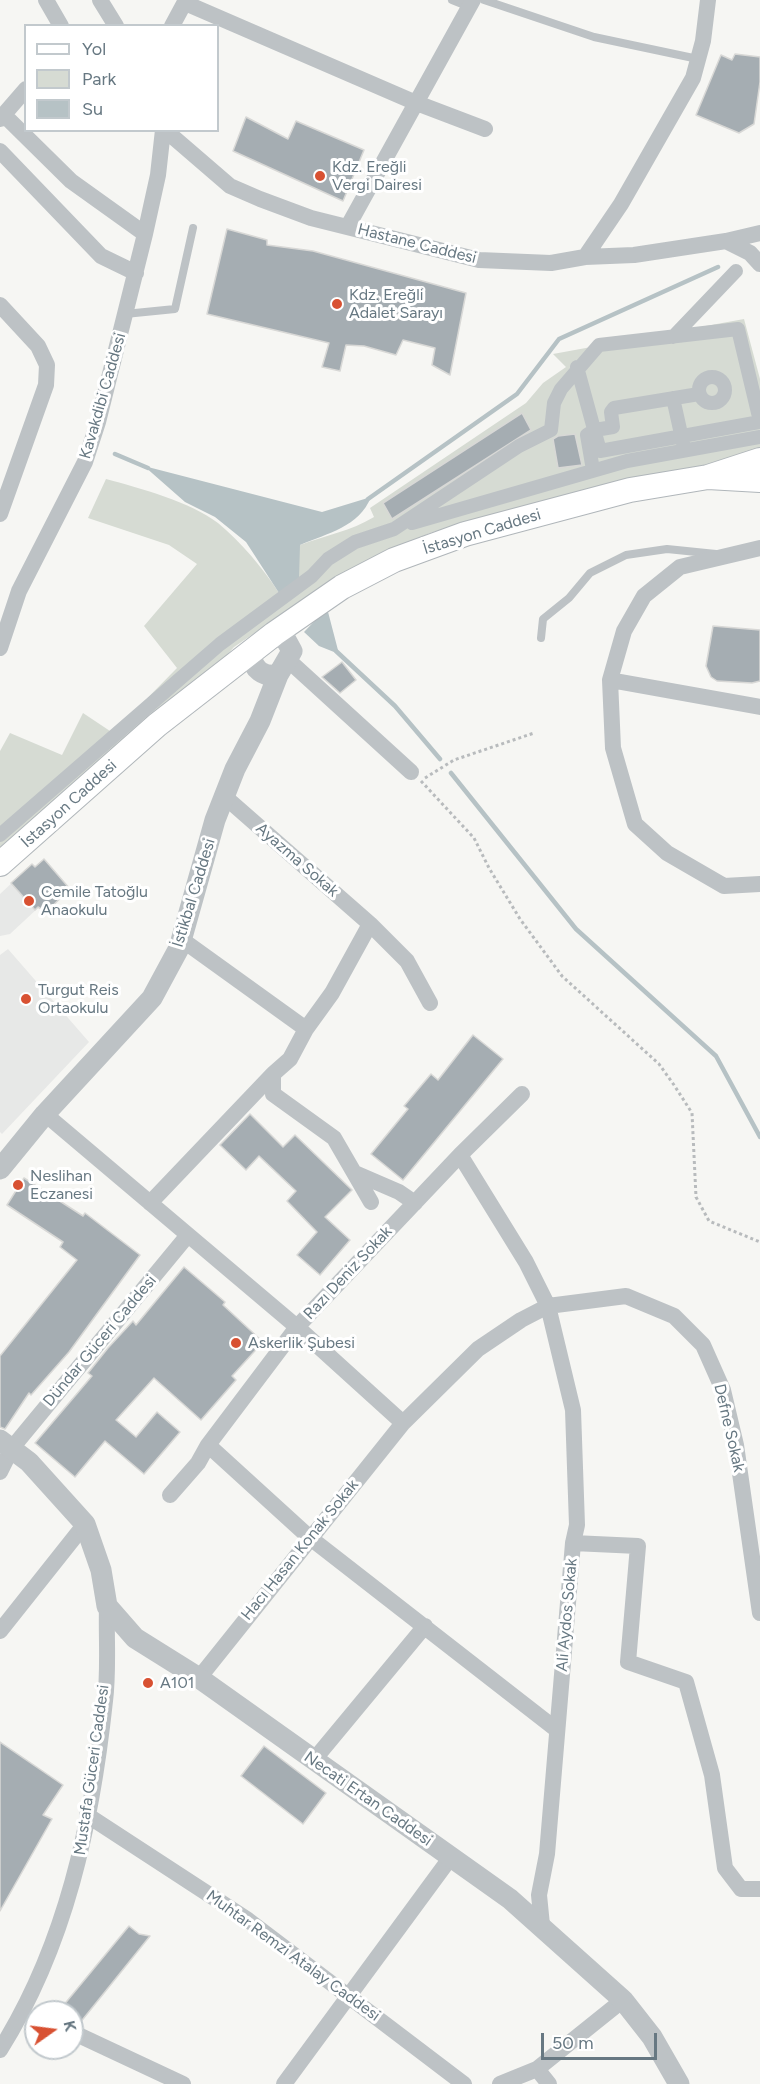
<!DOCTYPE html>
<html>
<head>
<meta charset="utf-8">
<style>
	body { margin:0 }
	#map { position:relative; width:760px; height:2084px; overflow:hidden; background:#f6f6f3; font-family:Figtree,sans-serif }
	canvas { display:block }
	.legend { position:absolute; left:24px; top:24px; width:195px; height:108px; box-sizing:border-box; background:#fff; border:2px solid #c2c9cd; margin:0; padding:8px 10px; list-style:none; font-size:18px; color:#677882 }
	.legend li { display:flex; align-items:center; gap:12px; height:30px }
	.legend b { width:30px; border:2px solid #c2c9cd }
	.north { position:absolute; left:24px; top:2000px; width:60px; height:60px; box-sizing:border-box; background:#fff; border:2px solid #c2c9cd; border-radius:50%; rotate:76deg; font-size:16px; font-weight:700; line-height:24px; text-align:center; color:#677882 }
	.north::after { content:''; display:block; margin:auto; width:21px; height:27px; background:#d85132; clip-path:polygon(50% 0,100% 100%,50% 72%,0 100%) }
	.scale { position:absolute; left:541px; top:2033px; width:116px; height:27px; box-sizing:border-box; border:3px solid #677882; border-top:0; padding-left:8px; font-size:18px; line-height:21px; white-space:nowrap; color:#677882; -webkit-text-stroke:4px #fff; paint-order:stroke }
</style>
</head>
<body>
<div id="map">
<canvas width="760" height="2084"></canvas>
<ul class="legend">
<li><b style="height:8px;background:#fff"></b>Yol</li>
<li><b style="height:16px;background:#d6dbd3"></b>Park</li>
<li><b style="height:16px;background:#b6c2c5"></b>Su</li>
</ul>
<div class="north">K</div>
<div class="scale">50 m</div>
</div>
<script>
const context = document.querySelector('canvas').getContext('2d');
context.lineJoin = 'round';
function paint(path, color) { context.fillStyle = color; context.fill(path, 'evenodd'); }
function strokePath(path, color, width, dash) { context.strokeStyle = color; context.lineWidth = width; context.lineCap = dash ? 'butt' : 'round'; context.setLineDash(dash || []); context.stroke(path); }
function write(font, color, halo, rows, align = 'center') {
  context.font = font + ' Figtree,sans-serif'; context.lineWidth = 6; context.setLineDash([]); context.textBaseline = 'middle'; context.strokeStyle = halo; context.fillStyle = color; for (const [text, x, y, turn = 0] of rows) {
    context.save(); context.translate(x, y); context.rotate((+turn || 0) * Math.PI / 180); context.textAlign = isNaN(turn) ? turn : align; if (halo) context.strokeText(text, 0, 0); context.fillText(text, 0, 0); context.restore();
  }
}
paint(new Path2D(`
	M44,859L70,889L46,912L38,908L10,934L0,936V894L32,864L35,866Z
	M8,949L89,1042L2,1134L0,1132V955Z`), '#e7e8e7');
paint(new Path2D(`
	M744,319L760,379V454L501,513L430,533L374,559L318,590L234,647L213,671L0,863V751L10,733L62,755L83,713L113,733L177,668L144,626L197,564L169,545L88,518L106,479C139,488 191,502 218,523C241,542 263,568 279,593L300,545C326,535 351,531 374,517L370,508L526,403L543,383L566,367L553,354Z`), '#d6dbd3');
paint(new Path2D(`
	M144,466L322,512L371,497C359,527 328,533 300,545L299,578L279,593L246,542L215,517L185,502Z
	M327,608L339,654L319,646L304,632Z`), '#b6c2c5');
strokePath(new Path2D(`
	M115,454L148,468
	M368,499L517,394L559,339L718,267
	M336,651L395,706L440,759
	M451,773L576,929L716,1056L760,1137`), '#b6c2c5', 4.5);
const building = new Path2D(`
	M735,54L760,57V82L754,124L739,133L696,115L721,55L732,60Z
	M246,117L288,139L296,121L364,150L343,201L233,151Z
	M227,229L267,240V245L313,251L466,293L450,375L432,365L435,348L403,340L396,355L364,346L346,345L340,371L322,367L329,343L207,314Z
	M522,413L531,430L392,519L383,503Z
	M575,434L582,465L558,468L553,439L558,436Z
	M713,626L760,630V681L752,683L717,681L711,677L706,666Z
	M342,662L356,680L340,693L322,677Z
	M44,859L70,889L46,912L38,907L35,910L11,883L32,864L35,867Z
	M473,1035L503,1059L403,1180L371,1154L408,1109L404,1106L431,1074L438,1080Z
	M250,1114L283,1147L295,1135L352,1190L325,1217L350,1240L320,1275L297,1255L317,1232L287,1201L296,1191L259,1156L246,1170L220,1145Z
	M24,1178L83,1216L85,1213L140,1255L69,1352L31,1395L29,1393L5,1429L0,1427V1356L77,1260L60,1247L63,1242L7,1205Z
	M184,1267L225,1302L223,1305L263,1342L232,1376L236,1380L201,1420L154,1378L116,1420L136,1437L157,1412L180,1432L144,1474L105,1441L75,1477L35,1443L92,1376L88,1373L108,1348L133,1321L136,1325Z
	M0,1742L63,1785L43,1815L52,1819L0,1911Z
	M264,1746L326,1793L303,1824L241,1776Z
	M129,1926L139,1934L150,1936L79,2024L72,2022V2012H58Z`);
paint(building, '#a5adb2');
strokePath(building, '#d8d8d6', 1.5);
const secondary = new Path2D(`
	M760,460L708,477L760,480
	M0,864L157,725L274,634L342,587L394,560L465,534L630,490L708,477`);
strokePath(secondary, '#b0b6ba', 26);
strokePath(new Path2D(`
	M425,778L454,760L534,733
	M421,781L474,838L489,868L520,919L562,976L659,1064L674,1085L692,1113L696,1197L709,1221L760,1242`), '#b8bbbd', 3, [3, 3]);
strokePath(new Path2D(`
	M452,0L462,4L471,0
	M484,0L594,37L698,59
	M125,314L175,309L193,228
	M541,638L543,619L569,598L590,573L626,555L667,549L716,554`), '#bdc2c5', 8);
strokePath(new Path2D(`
	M673,337L736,271
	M577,367L600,451L760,422
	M699 390a13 13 0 1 1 26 0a13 13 0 1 1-26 0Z
	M673,398L683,443
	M593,470L587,435L595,430L613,427L611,412L614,408L699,394
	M412,523L627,461L760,437
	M0,835L220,644L312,576L328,559L355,542L394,529L519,446L551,430L554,403L561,389L599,345L738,329L760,421`), '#bdc2c5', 14);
strokePath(new Path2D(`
	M46,0L61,26
	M100,0L116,26
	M185,3L414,102L485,129
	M172,26L186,0
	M5,116L71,181L145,234
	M0,119L26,89
	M165,130L230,186L260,199L311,218L479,260L551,263L585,257L634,255L726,241L750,253L760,264
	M0,151L101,256L136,273
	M348,226L473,0
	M726,241L760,233
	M585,257L621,204L693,78L703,41L708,0
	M0,305L38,346L47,365L46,385L0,514
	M760,548L680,567L644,596L624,631L610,680L613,748L635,824L667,853L724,886L760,884
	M0,648L19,591L85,462L98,422L145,234L158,175L163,130
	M287,659L411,772
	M610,680L760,707
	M224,796L370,924L407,961L430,1003
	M181,939L306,1029L332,993L370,924
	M306,1029L290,1059L273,1074V1094L334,1138L371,1202
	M45,1114L297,1327L403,1423
	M460,1155L526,1262L548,1306L573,1410L577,1525L573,1543L547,1854L539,1895L542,1925
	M355,1173L399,1192L415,1203
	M150,1203L273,1074
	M208,1445L309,1537L557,1730
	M0,1472L12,1448L188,1235
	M170,1495L198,1463L208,1445L297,1327L460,1155L522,1094
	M573,1543L638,1546L628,1662L686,1682L712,1775L725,1868L741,1889H760
	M0,1631L85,1524
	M199,1678L403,1423L478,1349L521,1320L548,1306L626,1296L674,1316L703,1345L723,1390L736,1445L760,1613
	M313,1761L425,1626
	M87,1815L248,1920L464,2084
	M72,2032L183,2084
	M0,2050C66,1945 92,1823 105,1701C109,1670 106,1637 107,1606
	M537,2069L549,2084
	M284,2084L451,1857
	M500,2084L537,2069L623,2000`), '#bdc2c5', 16);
strokePath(new Path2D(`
	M251,654C253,670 263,677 278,675L292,651L286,640L274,634
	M0,1169L45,1114L152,998L179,948L215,820L235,769L260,721L278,675
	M0,1440L29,1462L85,1524L101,1570L107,1606L135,1638L199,1678L510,1899L623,2000L652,2037L679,2084`), '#bdc2c5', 21);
strokePath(secondary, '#fff', 24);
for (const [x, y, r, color] of [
	[320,176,6,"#d85132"],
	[337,304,6,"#d85132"],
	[29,901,6,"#d85132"],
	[26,999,6,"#d85132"],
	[18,1185,6,"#d85132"],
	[236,1343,6,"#d85132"],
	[148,1683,6,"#d85132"]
]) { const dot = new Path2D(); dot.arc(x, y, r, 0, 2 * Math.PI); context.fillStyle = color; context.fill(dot); strokePath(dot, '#fff', 2); }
write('16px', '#677882', '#fff', [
	["Kdz. Ereğli",332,167],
	["Vergi Dairesi",332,185],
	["Kdz. Ereğli",349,295],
	["Adalet Sarayı",349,313],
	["Cemile Tatoğlu",41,892],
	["Anaokulu",41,910],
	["Turgut Reis",38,990],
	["Ortaokulu",38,1008],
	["Neslihan",30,1176],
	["Eczanesi",30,1194],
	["Askerlik Şubesi",248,1343],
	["A101",160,1683]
], 'left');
write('16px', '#677882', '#fff', [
	["Hastane Caddesi",417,244,14],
	["Kavakdibi Caddesi",103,396,-74],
	["İstasyon Caddesi",482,532,-17],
	["İstasyon Caddesi",69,804,-42],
	["Ayazma Sokak",297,860,41],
	["İstikbal Caddesi",194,893,-73],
	["Razı Deniz Sokak",348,1273,-47],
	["Dündar Güceri Caddesi",100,1341,-50],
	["Defne Sokak",729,1428,77],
	["Hacı Hasan Konak Sokak",300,1550,-51],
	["Ali Aydos Sokak",567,1615,-85],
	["Mustafa Güceri Caddesi",92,1770,-82],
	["Necati Ertan Caddesi",368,1799,35],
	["Muhtar Remzi Atalay Caddesi",293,1956,36]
]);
</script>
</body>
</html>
